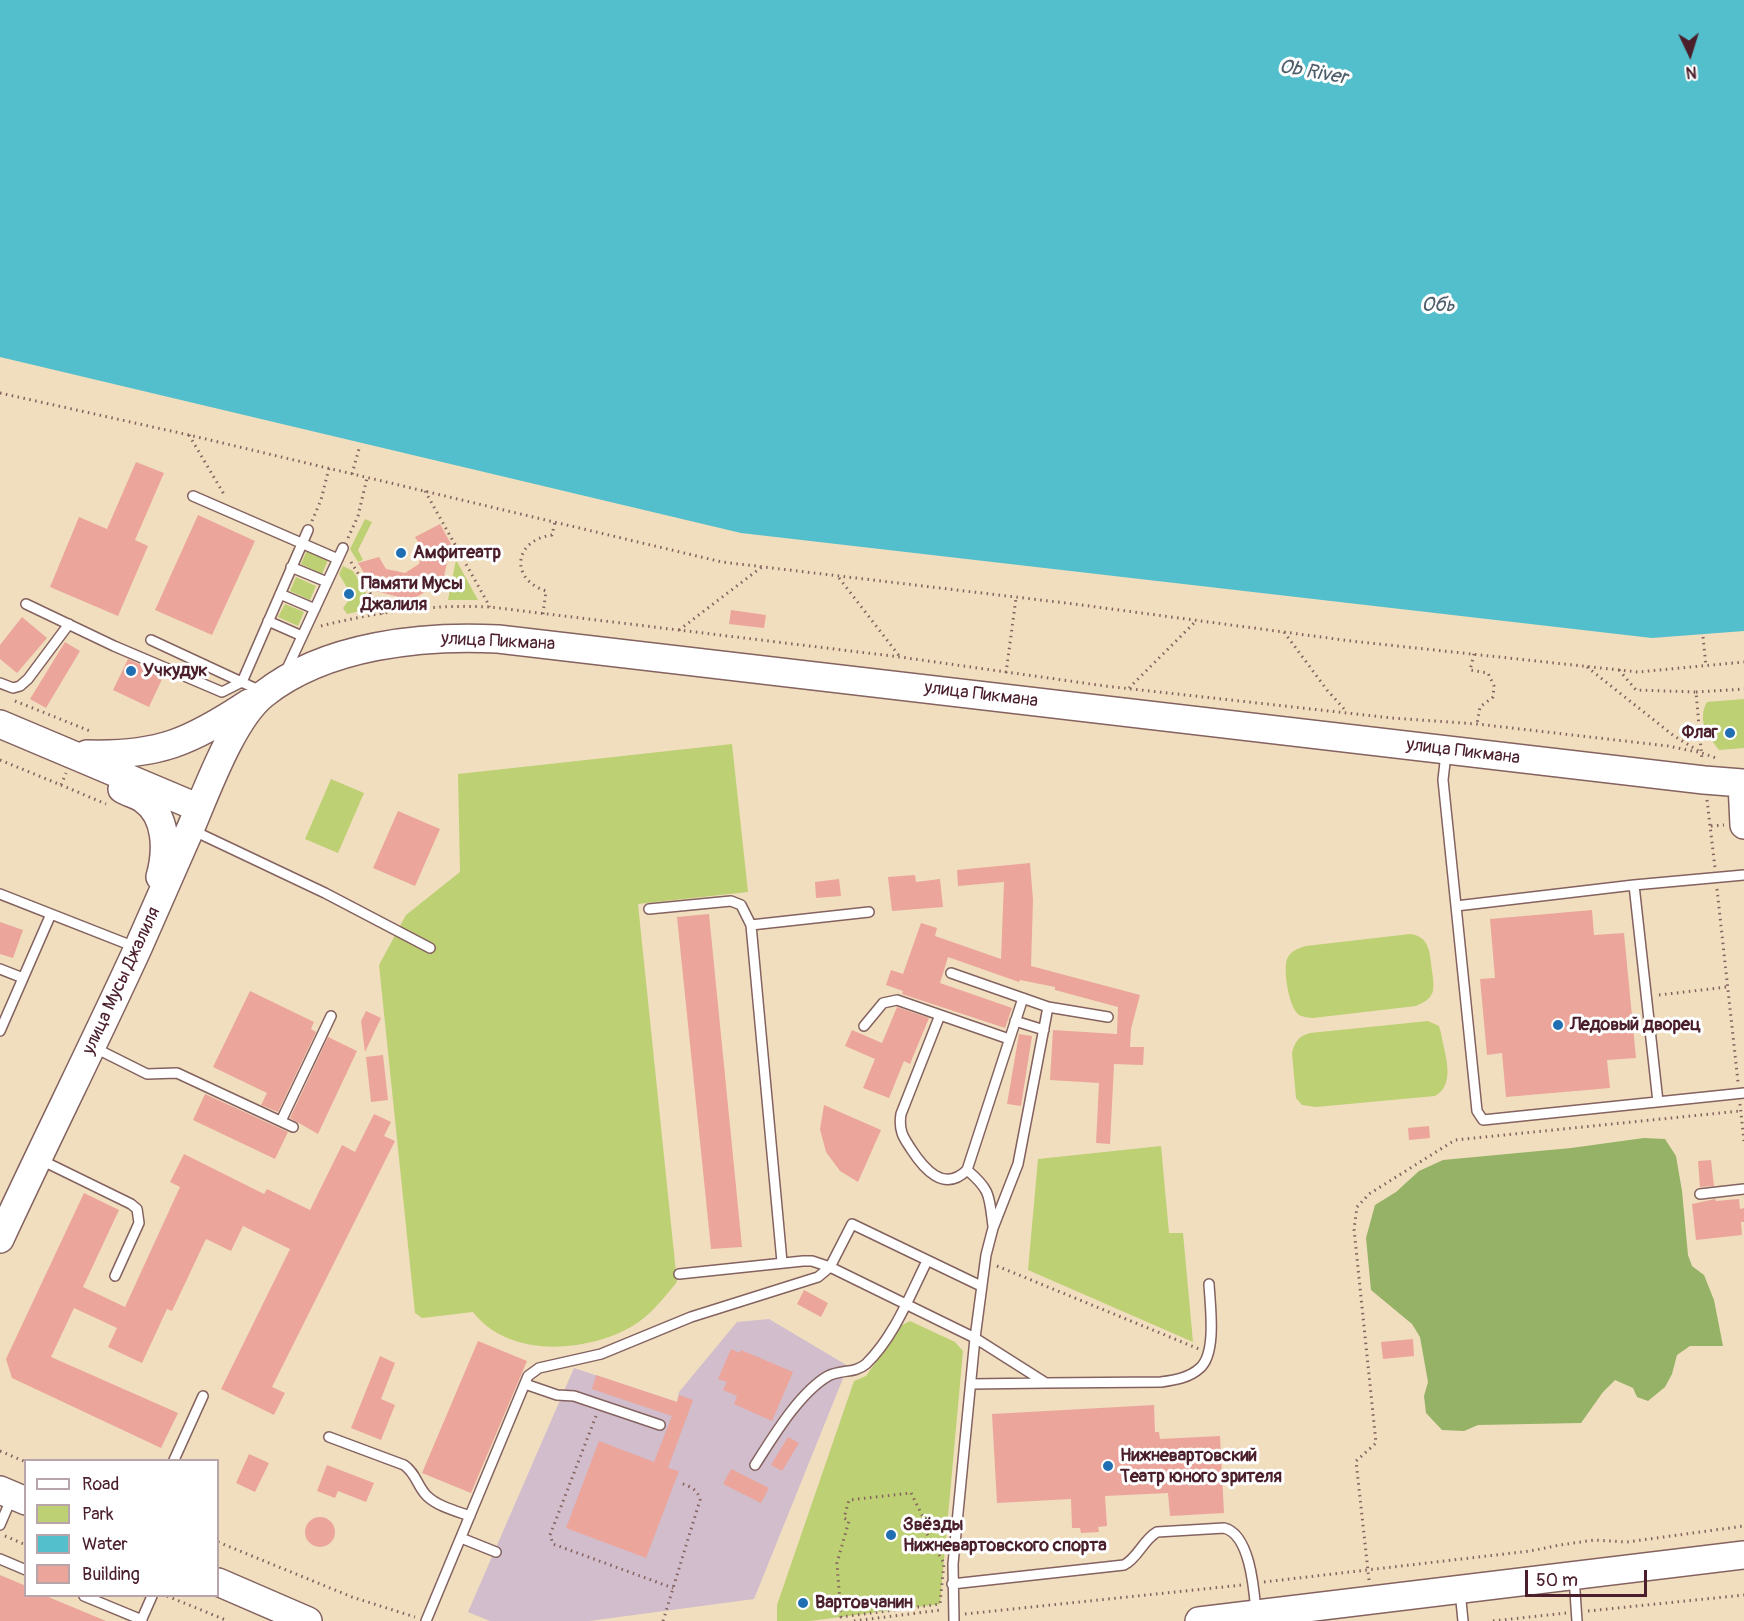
<!DOCTYPE html>
<html>
<head>
<meta charset="utf-8">
<style>
	body { margin:0 }
	#map { position:relative; width:1744px; height:1621px; overflow:hidden; background:#f0debf; font-family:Pangolin,sans-serif }
	canvas { display:block }
	.legend { position:absolute; left:24px; top:1459px; width:195px; height:138px; box-sizing:border-box; background:#fff; border:2px solid #b7a5aa; margin:0; padding:8px 10px; list-style:none; font-size:18px; color:#4a1f2b }
	.legend li { display:flex; align-items:center; gap:12px; height:30px }
	.legend b { width:30px; border:2px solid #b7a5aa }
	.north { position:absolute; left:1660px; top:24px; width:60px; height:60px; -webkit-text-stroke:4px #fff; paint-order:stroke; rotate:176deg; font-size:16px; font-weight:700; line-height:24px; text-align:center; color:#4a1f2b }
	.north::after { content:''; display:block; margin:auto; width:21px; height:27px; background:#4a1f2b; clip-path:polygon(50% 0,100% 100%,50% 72%,0 100%) }
	.scale { position:absolute; left:1525px; top:1570px; width:122px; height:27px; box-sizing:border-box; border:3px solid #4a1f2b; border-top:0; padding-left:8px; font-size:18px; line-height:21px; white-space:nowrap; color:#4a1f2b; -webkit-text-stroke:4px #fff; paint-order:stroke }
</style>
</head>
<body>
<div id="map">
<canvas width="1744" height="1621"></canvas>
<ul class="legend">
<li><b style="height:8px;background:#fff"></b>Road</li>
<li><b style="height:16px;background:#bed074"></b>Park</li>
<li><b style="height:16px;background:#53bfcc"></b>Water</li>
<li><b style="height:16px;background:#eca59b"></b>Building</li>
</ul>
<div class="north">N</div>
<div class="scale">50 m</div>
</div>
<script>
const context = document.querySelector('canvas').getContext('2d');
context.lineJoin = 'round';
function paint(path, color) { context.fillStyle = color; context.fill(path, 'evenodd'); }
function strokePath(path, color, width, dash) { context.strokeStyle = color; context.lineWidth = width; context.lineCap = dash ? 'butt' : 'round'; context.setLineDash(dash || []); context.stroke(path); }
function write(font, color, halo, rows, align = 'center') {
  context.font = font + ' Pangolin,sans-serif'; context.lineWidth = 6; context.setLineDash([]); context.textBaseline = 'middle'; context.strokeStyle = halo; context.fillStyle = color; for (const [text, x, y, turn = 0] of rows) {
    context.save(); context.translate(x, y); context.rotate((+turn || 0) * Math.PI / 180); context.textAlign = isNaN(turn) ? turn : align; if (halo) context.strokeText(text, 0, 0); context.fillText(text, 0, 0); context.restore();
  }
}
paint(new Path2D(`
	M769,1319L848,1366L754,1599L589,1621H490L468,1612L574,1368L677,1402L679,1392L737,1322Z`), '#d1bdcb');
paint(new Path2D(`
	M365,519L372,522L358,550L363,560L358,562L350,549Z
	M307,550L328,560L322,574L301,564Z
	M456,560L478,600H448Z
	M343,566L353,571L375,608L347,614L343,608L352,596L339,574Z
	M296,577L316,586L310,600L290,591Z
	M285,604L304,612L298,626L278,617Z
	M1744,699V748L1719,750C1707,735 1697,720 1707,702Z
	M732,744L748,892L638,904L677,1282C663,1299 650,1316 631,1327C585,1353 508,1358 473,1312L422,1318L415,1313L379,965L406,915L460,872L458,774Z
	M331,779L364,793L338,853L305,839Z
	M1410,934C1430,936 1430,954 1432,971C1433,977 1434,985 1433,991C1431,999 1423,1003 1416,1006L1313,1018C1309,1018 1303,1017 1299,1015C1289,1008 1283,971 1287,959C1290,951 1299,948 1306,946Z
	M1428,1021L1439,1026L1441,1033C1444,1053 1457,1084 1435,1096L1316,1107L1302,1105L1296,1098L1292,1053C1295,1041 1299,1036 1310,1033Z
	M1161,1146L1169,1233H1183L1193,1342L1028,1270L1038,1159Z
	M910,1321L955,1342L963,1351L940,1604L810,1621H777V1605L854,1381L866,1376L902,1325Z`), '#bed074');
paint(new Path2D(`
	M1644,1138L1665,1139L1676,1156L1682,1191L1688,1255L1692,1266L1704,1275L1714,1300L1723,1346H1690L1677,1355L1672,1374L1665,1387L1648,1401L1637,1397L1633,1388L1615,1380L1603,1392L1581,1423L1478,1425L1464,1431L1442,1430L1426,1413L1424,1396L1428,1382L1420,1337L1412,1324L1371,1290L1366,1238L1375,1205L1396,1192L1419,1171L1443,1160L1571,1148Z`), '#96b266');
paint(new Path2D(`
	M0,0H1744V631L1652,638L741,533L0,357Z`), '#53bfcc');
paint(new Path2D(`
	M136,462L164,473L135,540L148,546L118,616L50,587L79,517L107,529Z
	M198,515L255,541L212,635L155,610Z
	M440,524L451,544L443,581L415,598L407,599L375,591L358,563L379,557L386,569L405,573L419,564L423,550L415,537Z
	M731,610L766,615L764,628L729,624Z
	M22,617L47,638L17,673L0,659V645Z
	M65,642L80,651L46,708L30,699Z
	M128,659L164,675L149,707L113,690Z
	M398,811L440,829L415,886L373,868Z
	M1030,863L1033,900L1031,966L1140,995L1131,1029L1130,1047H1144L1143,1065L1114,1064L1110,1144L1096,1143L1099,1083L1050,1080L1053,1030L1117,1034L1118,1007L1055,990V987L1020,980L1019,982L948,957L940,983L1012,1008L1005,1028L902,994L903,991L886,985L891,970L903,974L921,923L937,928L935,936L1001,959L1004,882L958,886L957,870Z
	M915,875L916,882L940,879L943,907L892,911L888,877Z
	M839,879L841,896L816,898L815,882Z
	M1592,910L1594,935L1624,933L1636,1058L1607,1060L1610,1088L1506,1097L1502,1053L1487,1055L1480,979L1495,978L1490,919Z
	M709,914L742,1247L711,1249L677,917Z
	M0,922L23,930L13,958L0,954Z
	M250,991L314,1022L311,1029L316,1032L278,1112L261,1105L267,1093L213,1067Z
	M897,1007L929,1018L910,1064L904,1061L889,1098L863,1088L875,1059L845,1046L852,1030L882,1043Z
	M366,1011L381,1018L365,1052L361,1021Z
	M1019,1034L1032,1036L1021,1106L1007,1104Z
	M328,1037L357,1051L318,1134L290,1118Z
	M383,1055L388,1100L371,1102L366,1057Z
	M205,1094L288,1132L275,1159L193,1120Z
	M824,1105L881,1130L858,1182L840,1171L826,1152L820,1129Z
	M374,1114L391,1122L384,1136L395,1141L272,1387L285,1393L274,1415L221,1389L290,1249L243,1226L231,1251L206,1239L172,1311L167,1309L142,1363L108,1347L117,1328L74,1308L51,1357L178,1413L161,1448L12,1378L6,1359L84,1193L119,1210L83,1287L125,1307L180,1187L170,1182L184,1154L264,1194L267,1189L310,1210L342,1145L355,1152Z
	M1429,1126L1430,1138L1409,1140L1408,1128Z
	M1711,1160L1714,1186L1700,1187L1698,1161Z
	M1715,1199L1716,1201L1739,1199L1740,1209L1744,1208V1222H1741L1742,1235L1696,1240L1692,1204Z
	M804,1290L828,1303L821,1317L797,1304Z
	M1413,1339L1414,1356L1383,1359L1381,1342Z
	M478,1341L527,1361L471,1493L422,1473Z
	M731,1349L739,1353L741,1350L793,1372L772,1421L734,1404L737,1396L723,1390L727,1382L718,1379Z
	M380,1356L395,1363L381,1399L395,1405L381,1440L351,1428Z
	M596,1375L677,1402L679,1395L693,1400L668,1468L679,1471L646,1558L566,1528L599,1441L654,1462L672,1416L592,1389Z
	M1154,1405L1155,1432H1159L1160,1439L1220,1436L1224,1513L1170,1516L1168,1493L1105,1496L1107,1526L1098,1527L1099,1532L1081,1533L1080,1528H1072L1071,1499L997,1503L992,1414Z
	M788,1437L799,1443L782,1471L771,1465Z
	M249,1454L269,1463L255,1492L236,1483Z
	M327,1465L374,1483L366,1502L338,1491L335,1498L317,1491Z
	M731,1469L769,1488L761,1503L723,1484Z
	M305 1532a15 15 0 1 1 30 0a15 15 0 1 1-30 0Z
	M0,1575L26,1586V1596H46L106,1621H0Z`), '#eca59b');
const lane = new Path2D(`
	M193,496L338,559
	M291,567L327,582
	M280,594L315,609
	M26,604L114,646L222,692L242,682L308,530
	M268,621L302,636
	M151,640L263,692
	M286,671L343,548
	M0,683L13,688L20,686L28,679L69,624
	M1446,753L1443,780L1456,906
	M192,830L325,893L430,948
	M1744,875L1634,885L1456,906L1477,1111L1483,1120L1744,1093
	M1634,885L1658,1102
	M0,894L135,947
	M649,909L731,901L741,905L751,925
	M0,969L23,978
	M951,973L1048,1007L1018,1164L993,1228L986,1255L975,1338L1046,1383L1161,1382C1175,1380 1189,1378 1200,1368C1217,1353 1210,1305 1209,1284
	M1048,1007L1108,1017
	M940,1015L901,1114C900,1120 900,1127 902,1133C904,1139 908,1144 911,1149C924,1169 944,1193 967,1170L1023,998
	M1015,1021L1044,1030
	M864,1026L883,1003L897,1000L1009,1039
	M0,1031L51,914
	M95,1048L147,1074L177,1073L293,1127
	M281,1121L331,1016
	M41,1160L131,1204L137,1209L139,1223L115,1276
	M967,1170C991,1190 989,1196 993,1226
	M1700,1194L1744,1189
	M782,1262L751,925L869,912
	M679,1274L803,1261H812L830,1267L975,1338L953,1564L954,1621
	M525,1384L557,1395L574,1396L660,1425
	M971,1384L1046,1383
	M329,1437L404,1465C416,1473 417,1486 427,1496C437,1506 456,1511 470,1516
	M174,1460L203,1396
	M755,1465C773,1437 799,1393 828,1376C841,1369 854,1374 866,1364C894,1337 910,1295 927,1261
	M0,1525L12,1497
	M461,1538L496,1552
	M0,1559L26,1570
	M1574,1577L1577,1621
	M952,1584L1124,1565C1138,1558 1143,1540 1157,1532L1224,1528C1250,1534 1254,1589 1256,1612
	M1460,1591L1463,1621
	M84,1596L142,1620
	M141,1621L152,1596
	M426,1621L528,1376L539,1368L601,1354L691,1317L818,1277L830,1267L852,1224L981,1286`);
const secondary = new Path2D(`
	M0,724L199,808
	M87,754C159,756 190,742 249,703
	M122,789C129,793 137,795 143,799C168,816 167,852 160,877
	M0,1239C45,1142 93,1046 138,948C155,909 172,871 189,832C206,793 232,719 264,694C326,645 423,635 498,639L1704,780L1742,783L1744,825
	M0,1490L26,1501
	M218,1582L308,1621
	M1199,1621L1744,1555`);
strokePath(lane, '#84625f', 12);
strokePath(secondary, '#84625f', 30);
strokePath(new Path2D(`
	M0,393L189,435L722,562L1074,604L1351,641L1638,672L1744,662
	M189,435L225,496
	M352,474L359,449
	M425,491L490,607
	M312,521L321,500L329,468
	M348,538L358,516L367,478
	M351,562L383,614
	M839,578L900,657
	M543,614L546,591C509,579 514,540 552,535L555,522
	M321,626C377,612 433,604 490,607L900,657L1105,686L1392,718L1477,724L1668,746L1702,753
	M679,630L763,566
	M1284,632L1327,690L1346,711
	M1703,637L1706,666
	M1474,654L1470,670L1488,673L1494,686L1493,697L1480,707L1477,724
	M1587,667L1674,736L1702,753L1716,758
	M1619,670L1636,690L1696,692L1702,760
	M1006,673L1016,598
	M1129,688L1197,620
	M1696,692L1744,689
	M15,701L90,731
	M0,760L61,785L66,773
	M61,785L106,804
	M1707,800L1715,868
	M1711,826L1724,825
	M1717,889L1738,1082
	M1659,995L1727,987
	M1740,1104L1744,1141
	M997,1266L1199,1349
	M596,1416L550,1535L553,1544L673,1588
	M0,1451L26,1462
	M911,1493L924,1519L920,1522L944,1563L940,1604L841,1617L837,1563L849,1521L844,1518L849,1500Z
	M5,1536L26,1545
	M218,1542L352,1597L415,1617
	M1369,1580L1356,1461L1376,1443L1354,1229L1357,1207L1369,1194L1455,1140L1740,1111
	M1264,1582L1530,1551L1560,1545L1594,1540L1627,1542L1744,1526
	M167,1596L228,1621
	M1588,1611L1744,1595
	M965,1614L1242,1585
	M663,1621L700,1500C698,1489 690,1487 681,1483
	M854,1621L941,1610
	M1493,1621L1566,1613`), '#84625f', 3, [1.5, 4.5]);
strokePath(lane, '#fff', 9);
strokePath(secondary, '#fff', 27);
for (const [x, y, r, color] of [
	[401,553,6,"#1f6fb2"],
	[349,594,6,"#1f6fb2"],
	[131,671,6,"#1f6fb2"],
	[1730,733,6,"#1f6fb2"],
	[1558,1025,6,"#1f6fb2"],
	[1108,1466,6,"#1f6fb2"],
	[891,1535,6,"#1f6fb2"],
	[803,1603,6,"#1f6fb2"]
]) { const dot = new Path2D(); dot.arc(x, y, r, 0, 2 * Math.PI); context.fillStyle = color; context.fill(dot); strokePath(dot, '#fff', 2); }
write('bold 18px', '#4a1f2b', '#fff', [
	["Амфитеатр",413,553],
	["Памяти Мусы",361,584],
	["Джалиля",361,605],
	["Учкудук",143,671],
	["Флаг",1718,733,"right"],
	["Ледовый дворец",1570,1025],
	["Нижневартовский",1120,1456],
	["Театр юного зрителя",1120,1477],
	["Звёзды",903,1525],
	["Нижневартовского спорта",903,1546],
	["Вартовчанин",815,1603]
], 'left');
write('18px', '#4a1f2b', '#fff', [
	["улица Пикмана",498,642,3],
	["улица Пикмана",981,695,7],
	["улица Пикмана",1463,752,7],
	["улица Мусы Джалиля",122,981,-65]
]);
write('italic 20px', '#4e5f6b', '#fff', [
	["Ob River",1313,73,10],
	["Обь",1438,306]
]);
</script>
</body>
</html>
